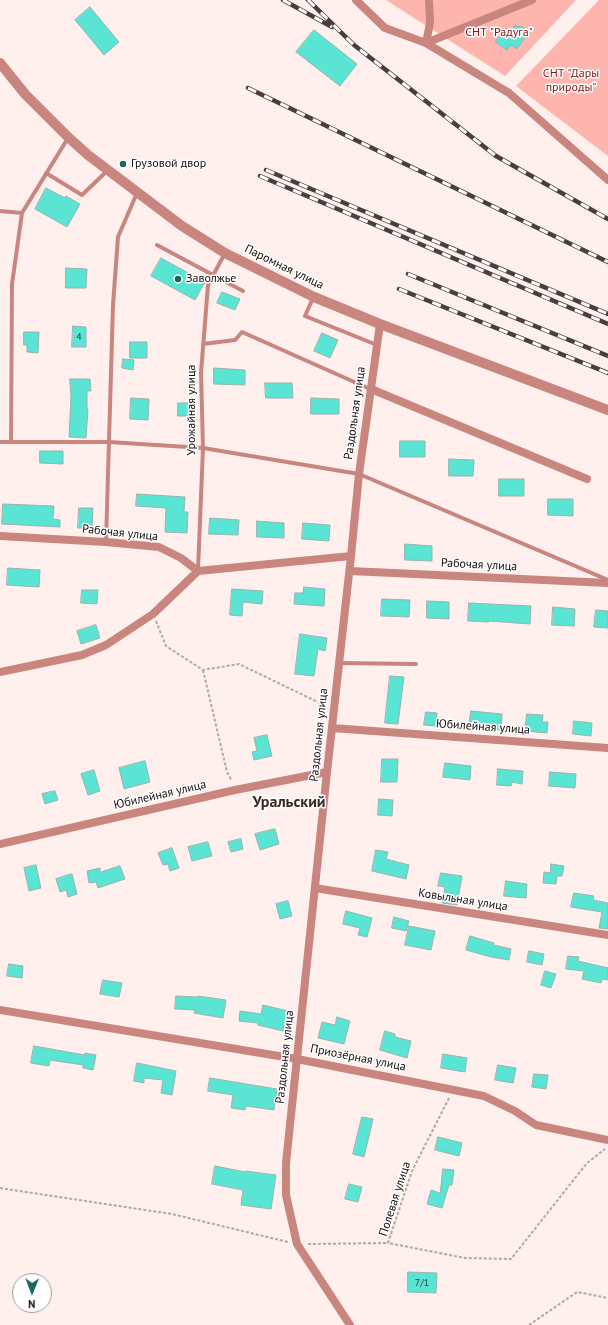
<!DOCTYPE html>
<html>
<head>
<meta charset="utf-8">
<style>
	body { margin:0 }
	#map { position:relative; width:608px; height:1325px; overflow:hidden; background:#ffefed; font-family:"PT Sans",sans-serif }
	canvas { display:block }
	.north { position:absolute; left:12px; top:1273px; width:40px; height:40px; box-sizing:border-box; background:#fff; border:1px solid #a19e9e; border-radius:50%; rotate:181deg; font-size:11px; font-weight:700; line-height:16px; text-align:center; color:#150d0c }
	.north::after { content:''; display:block; margin:auto; width:14px; height:18px; background:#1d665e; clip-path:polygon(50% 0,100% 100%,50% 72%,0 100%) }
</style>
</head>
<body>
<div id="map">
<canvas width="608" height="1325"></canvas>
<div class="north">N</div>
</div>
<script>
const context = document.querySelector('canvas').getContext('2d');
context.lineJoin = 'round';
function paint(path, color) { context.fillStyle = color; context.fill(path, 'evenodd'); }
function strokePath(path, color, width, dash) { context.strokeStyle = color; context.lineWidth = width; context.lineCap = dash ? 'butt' : 'round'; context.setLineDash(dash || []); context.stroke(path); }
function write(font, color, halo, rows, align = 'center') {
  context.font = font + ' "PT Sans",sans-serif'; context.lineWidth = 3; context.setLineDash([]); context.textBaseline = 'middle'; context.strokeStyle = halo; context.fillStyle = color; for (const [text, x, y, turn = 0] of rows) {
    context.save(); context.translate(x, y); context.rotate((+turn || 0) * Math.PI / 180); context.textAlign = isNaN(turn) ? turn : align; if (halo) context.strokeText(text, 0, 0); context.fillText(text, 0, 0); context.restore();
  }
}
paint(new Path2D(`
	M386,0H576L505,76Z
	M599,0H608V156L516,86Z`), '#fdb5ad');
const building = new Path2D(`
	M90,7L119,42L104,55L75,20Z
	M515,26L523,27L526,34L525,37L517,49L511,45L507,50L495,42L506,28L511,31Z
	M314,30L357,64L340,86L296,52Z
	M46,188L65,198L66,196L80,204L67,227L35,209Z
	M161,258L205,282L195,300L151,276Z
	M66,268L87,269L86,288H66Z
	M222,292L240,299L235,310L217,303Z
	M73,326L86,327V347H72Z
	M24,332H39L38,353L27,352V345H24Z
	M322,333L338,340L330,358L314,351Z
	M130,342H147V358H130Z
	M123,359L134,360L133,370L122,368Z
	M214,368L245,370V385L214,384Z
	M70,379H90L91,391H87V409H88L86,438L69,437L71,396Z
	M265,383H292L293,398H266Z
	M131,398L149,399L148,420L130,419Z
	M311,398L339,399V414H311Z
	M178,403H191V416H178Z
	M400,441H425V457H400Z
	M40,451H63V464L40,463Z
	M449,459L474,460L473,476H449Z
	M499,479H524V496H499Z
	M137,494L185,497L184,512H188L187,533L165,532L166,508L136,506Z
	M548,499H573V516L548,515Z
	M3,504L54,506L53,519L60,520V527L2,524Z
	M79,508H93L92,528H78Z
	M210,518L239,520L238,535L209,534Z
	M257,521L284,523V538L257,537Z
	M303,523L330,525L329,541L302,539Z
	M405,544L432,546V561L405,560Z
	M8,568L40,570L39,587L7,585Z
	M304,587L325,589L324,606L294,604L295,593H303Z
	M232,589L263,591L262,604L243,602L242,616L230,615Z
	M82,590H98L97,604L81,603Z
	M382,599L410,600L409,617L381,616Z
	M427,601L449,602V619L427,618Z
	M469,603L531,606L530,624L489,621V622L468,621Z
	M553,607L575,609L574,626L552,625Z
	M596,610L608,611V628L594,627Z
	M96,625L100,638L81,644L77,631Z
	M300,634L327,638L325,651L318,649L314,676L295,674Z
	M390,676L404,677L398,724L385,723Z
	M471,711L502,714L501,730L469,727Z
	M426,712L437,713L435,726L424,725Z
	M527,714L543,715L542,722H548L547,733L525,731Z
	M574,721L592,723L591,736L573,734Z
	M267,735L272,756L254,760L252,752L257,751L254,738Z
	M382,759H398L397,782H381Z
	M145,761L150,782L124,789L119,768Z
	M445,763L471,766L470,780L443,777Z
	M498,769L523,771L522,784L512,782L511,786L497,785Z
	M94,770L100,791L88,795L81,774Z
	M550,772L576,774L575,788L549,786Z
	M55,791L58,800L45,804L42,794Z
	M379,799L393,800L392,816L378,815Z
	M275,829L279,844L260,850L255,834Z
	M241,839L243,849L231,852L228,842Z
	M208,842L212,856L192,861L188,847Z
	M172,848L179,868L170,871L168,864L163,865L158,853Z
	M376,850L388,852L386,859L409,865L406,879L372,871Z
	M551,864L564,866L562,876H557L556,884L543,883L544,872L550,873Z
	M36,865L41,888L29,891L24,868Z
	M120,866L125,879L98,888L96,882L89,883L87,871L100,868V872Z
	M441,873L462,876L457,905L442,903L445,887L438,886Z
	M72,874L77,894L68,897L66,890L60,892L56,879Z
	M506,881L527,884L526,898L504,896Z
	M574,893L594,896L593,900L608,903V929L599,928L602,912L571,907Z
	M288,901L292,916L280,919L276,904Z
	M346,911L372,918L367,937L358,935L360,928L343,924Z
	M394,917L409,921L406,931L392,928Z
	M409,926L435,931L431,950L405,945Z
	M470,936L494,943V945L511,949L509,960L491,957L466,950Z
	M529,951L544,954L542,965L527,962Z
	M568,956L579,957L578,961L608,968V980L602,979L601,983L582,979L584,971L566,969Z
	M9,964L23,966L22,978L7,976Z
	M545,971L556,974L551,988L541,985Z
	M103,980L122,983L119,997L100,994Z
	M176,996L197,997L198,996L226,1000L223,1018L194,1013L195,1010L175,1009Z
	M263,1005L288,1011L283,1031L258,1025V1023L239,1021L240,1011L261,1014Z
	M337,1017L350,1021L344,1044L318,1038L322,1022L335,1025Z
	M385,1031L395,1034V1037L411,1041L407,1058L380,1050Z
	M34,1046L85,1055V1053L96,1055L93,1070L83,1068V1065L50,1060L49,1066L31,1063Z
	M443,1054L467,1058L465,1072L441,1068Z
	M137,1063L176,1071L172,1095L161,1093L163,1080L144,1078V1083L134,1081Z
	M498,1065L516,1068L513,1083L495,1080Z
	M534,1074L548,1075L546,1089L532,1087Z
	M210,1078L277,1089L274,1110L246,1106L245,1110L231,1108L233,1095L208,1091Z
	M362,1117L373,1119L364,1157L353,1154Z
	M438,1137L462,1143L459,1156L435,1150Z
	M215,1166L245,1172V1171L276,1175L271,1209L241,1205L243,1190L212,1184Z
	M443,1169L454,1170L452,1185H449L442,1208L427,1204L431,1190L440,1193Z
	M349,1184L362,1187L358,1202L345,1199Z
	M408,1272L437,1273L436,1293L408,1292Z`);
paint(building, '#59e4d3');
strokePath(building, '#99b3ae', 1);
strokePath(new Path2D(`
	M156,621L166,646L203,670L239,664L326,706
	M203,670L227,772L232,781
	M449,1098L412,1171L388,1243L465,1258L511,1259L587,1163L605,1149
	M0,1188L172,1214L288,1242
	M308,1244L388,1243
	M529,1325L577,1292L608,1298`), '#b3a6a4', 2, [3, 2]);
strokePath(new Path2D(`
	M46,173L82,195L107,171
	M0,211L22,213
	M157,245L243,291
	M313,298L305,316L377,345
	M203,344L235,340L242,332L370,389
	M0,442H109L203,448L359,474L608,580
	M11,442L12,284L22,213L68,138
	M106,542L113,305L118,237L137,193
	M198,570L203,448L201,373L208,285L225,253
	M339,663L416,664`), '#c8867f', 4);
strokePath(new Path2D(`
	M356,0L385,28L426,43L532,0
	M429,0L430,23L426,43L509,93L608,180
	M371,389L587,479
	M0,536L106,542L159,547L181,558L198,571L351,556
	M350,571L608,583
	M0,672L82,655L106,645L153,614L198,571
	M332,728L608,748
	M0,844L235,790L327,772
	M315,888L608,935
	M0,1010L297,1059L484,1096L515,1111L536,1125L608,1140
	M350,1325L297,1244L286,1195V1163L327,772L351,556L359,474L380,324`), '#c8867f', 8);
strokePath(new Path2D(`
	M0,63L25,94L68,137L88,155L182,226L225,253L314,297L380,324L608,410`), '#c8867f', 10);
const rail = new Path2D(`
	M283,0L332,27
	M308,0L354,45L496,156L608,219
	M248,88L608,262
	M266,170L608,314
	M260,176L608,324
	M408,274L608,356
	M399,289L608,373`);
strokePath(rail, '#483e3d', 4.5);
strokePath(rail, '#fff', 3, [9]);
for (const [x, y, r, color] of [
	[123,164,4,"#1d665e"],
	[178,279,4,"#1d665e"]
]) { const dot = new Path2D(); dot.arc(x, y, r, 0, 2 * Math.PI); context.fillStyle = color; context.fill(dot); strokePath(dot, '#fff', 1.5); }
write('10px', '#26433e', null, [
	["4",79,337],
	["7/1",422,1283]
]);
write('12px', '#891215', '#fff', [
	["СНТ \"Радуга\"",499,33],
	["СНТ \"Дары",571,74],
	["природы\"",571,88]
]);
write('12px', '#150d0c', '#fff', [
	["Грузовой двор",131,164],
	["Заволжье",186,279]
], 'left');
write('12px', '#150d0c', '#fff', [
	["Паромная улица",284,267,26],
	["Урожайная улица",192,410,-90],
	["Раздольная улица",355,413,-82],
	["Рабочая улица",120,533,6],
	["Рабочая улица",479,565,3],
	["Юбилейная улица",483,727,4],
	["Раздольная улица",319,735,-84],
	["Юбилейная улица",160,795,-13],
	["Ковыльная улица",463,900,9],
	["Раздольная улица",285,1057,-84],
	["Приозёрная улица",358,1058,11],
	["Полевая улица",395,1199,-72]
]);
write('bold 16px', '#3c2a27', '#fff', [
	["Уральский",289,802]
]);
</script>
</body>
</html>
